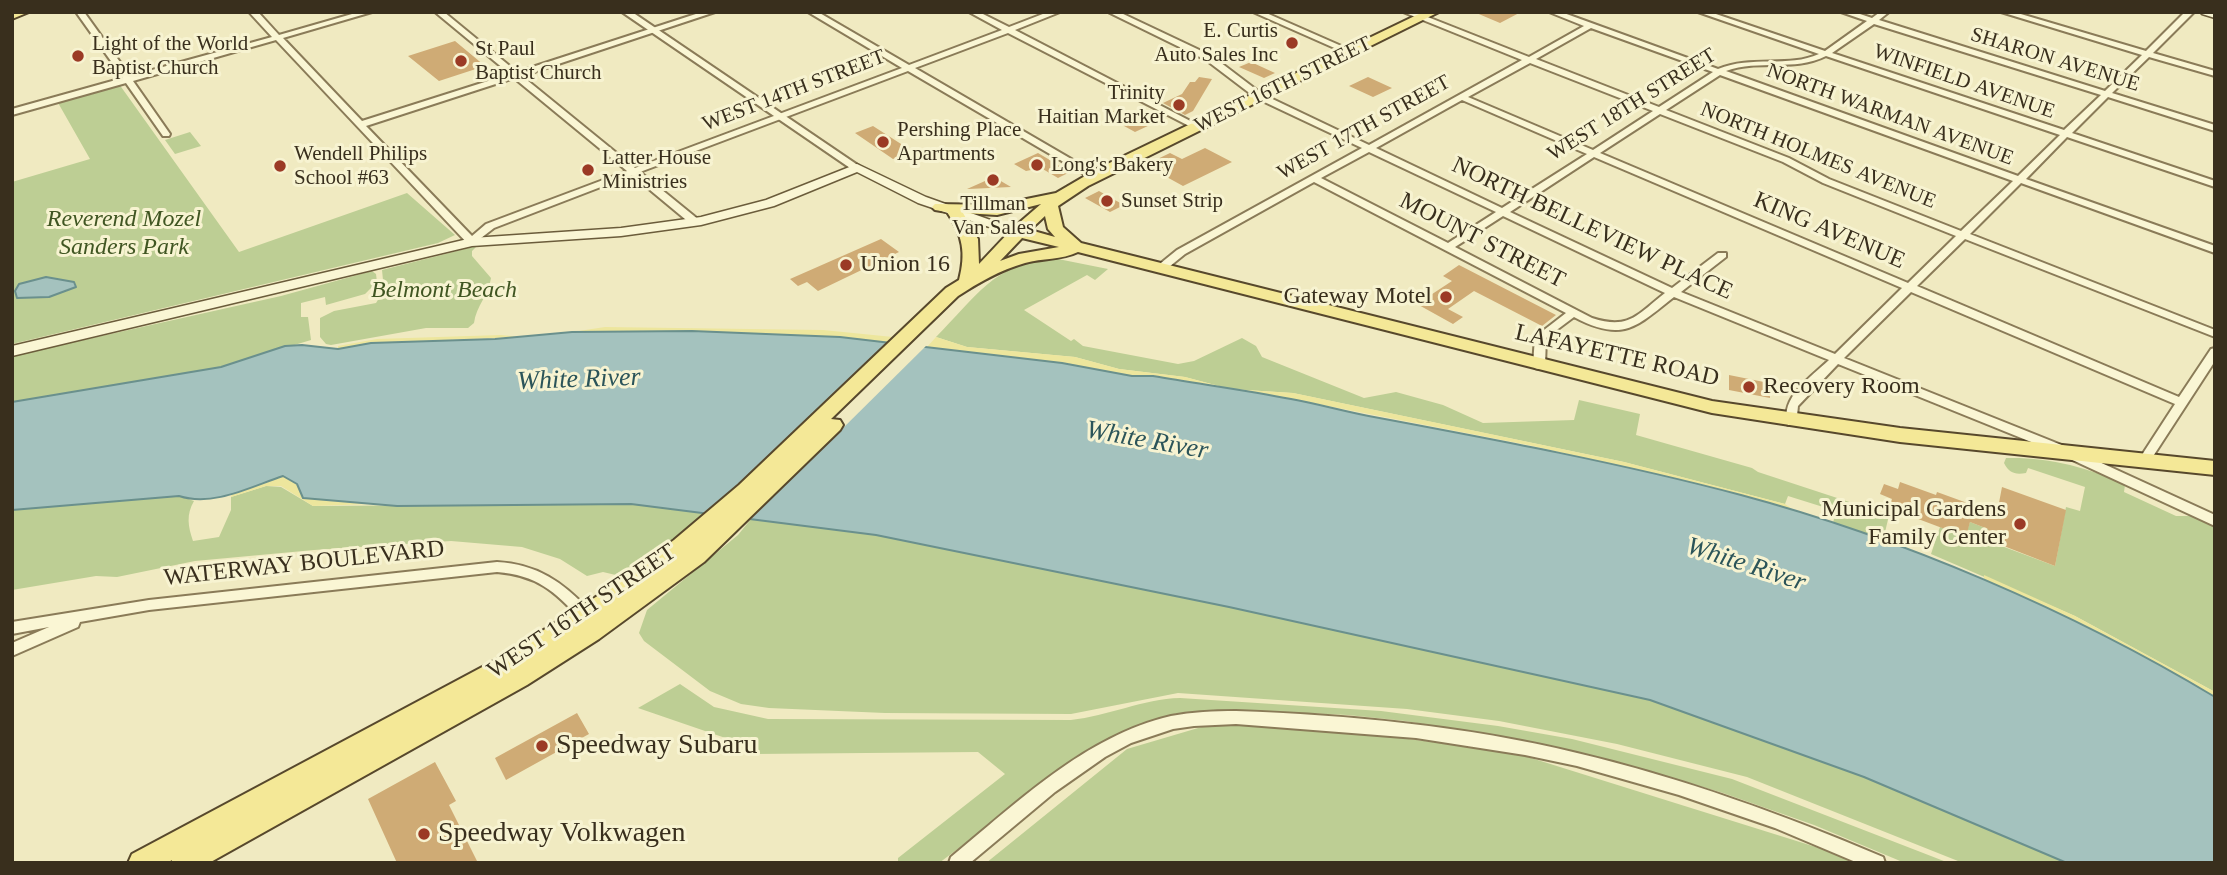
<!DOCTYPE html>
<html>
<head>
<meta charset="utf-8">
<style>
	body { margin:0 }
	#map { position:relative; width:2227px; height:875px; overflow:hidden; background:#f0eac1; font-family:"Times New Roman",serif }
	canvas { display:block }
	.frame { position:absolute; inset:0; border:14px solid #392f1d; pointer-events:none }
</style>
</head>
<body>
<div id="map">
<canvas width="2227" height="875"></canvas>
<div class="frame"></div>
</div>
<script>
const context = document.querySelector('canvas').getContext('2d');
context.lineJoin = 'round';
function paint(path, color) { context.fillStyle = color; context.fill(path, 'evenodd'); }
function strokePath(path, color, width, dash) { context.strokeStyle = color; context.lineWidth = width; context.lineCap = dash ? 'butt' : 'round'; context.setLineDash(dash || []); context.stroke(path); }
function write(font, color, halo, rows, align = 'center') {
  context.font = font + ' "Times New Roman",serif'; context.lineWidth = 6; context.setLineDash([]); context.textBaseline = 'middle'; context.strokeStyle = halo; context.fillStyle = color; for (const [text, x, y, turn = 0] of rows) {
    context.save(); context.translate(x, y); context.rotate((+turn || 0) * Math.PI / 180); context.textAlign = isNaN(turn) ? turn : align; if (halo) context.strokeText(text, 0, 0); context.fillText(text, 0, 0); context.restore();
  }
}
paint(new Path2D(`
	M119,84L239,252L407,193L455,235L438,243L12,344V182L90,159L57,101Z
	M190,132L201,146L175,154L165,140Z
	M477,246L472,251V256L491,278C489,295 476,306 474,323L468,328H426L331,345L326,344L320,337V318L334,311L376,303L384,290L382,270Z
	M1053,258L1108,269L1095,280L1087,275L1024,310L1071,341L1074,339L1083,346L1178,364L1194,361L1242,338L1256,346L1262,357L1364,398L1396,392L1443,405L1483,423L1574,420L1579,400L1640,414L1636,435L1752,468L1758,472L1889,515L1883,541L1833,523L1836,511L1788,496L1785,504L1624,462L1293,393L1230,389L1185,377L1119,369L1075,357L967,347L936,337C975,298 994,263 1053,258Z
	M372,271L376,274L377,282L365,294L326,305L325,297L301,303V317H308L311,340L221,367L12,402V356L281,296Z
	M2006,458C2047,457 2089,467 2125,485L2124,492L2176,516H2192L2215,527V692L2075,616L1931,554L1940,527L1965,537L1970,522L1988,529V532L1992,534L1991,542L2055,566L2066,507L2080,511L2085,487L2028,468L2026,473C2015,475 2009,473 2004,463Z
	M266,486L281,487L313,506L631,504L707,514L622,579L620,576L603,572L587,576L560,559L522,547L451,541L314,550L195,561L117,577L96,576L12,590V510L179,496L194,501C186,515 188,526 193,541L219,537L231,510V497Z
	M751,519L876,535L1229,607L1650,700L1864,777L2067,863H1963L1747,777L1617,744L1499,721L1407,709L1178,693L1071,714L885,713L769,708L741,704L710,691L644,641L639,633L647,610L738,535Z
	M680,684L714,707L768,719L1071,720C1108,716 1143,699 1180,698L1381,711L1498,726L1572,739L1732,779L1949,863H1905L1814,825L1723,793L1622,763L1538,743L1405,721L1348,715L1241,710L1177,713L1117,734L1087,752L939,863H898V858L1005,774L978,752L754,754L740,743L638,708Z
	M1215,723L1345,731L1512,752L1867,863H986L1127,749Z`), '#bdce94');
paint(new Path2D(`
	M605,327L823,330L893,337L887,342C782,331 677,331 572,332Z
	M501,335L520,337L371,343L338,349V346L377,339Z
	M936,337L967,347L1075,357L1119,369L1185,377L1230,389L1293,393L1624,462L1785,504L1795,511L1741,495L1533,446L1292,399L1153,376H1132L1062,363L927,347Z
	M283,476L297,484L303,498L370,504L313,506L281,486H266L231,497L232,493Z
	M1984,575L2075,616L2215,692V697C2139,654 2065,614 1984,582Z`), '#ede69d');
const water = new Path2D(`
	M46,277L74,282L76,287L49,297L17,298L15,291L19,284Z
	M692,331L840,337L1062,363L1132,376H1153C1199,384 1245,390 1291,399C1319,404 1346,412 1374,417C1497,440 1620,463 1741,495C1902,538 2072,611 2215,697V863H2067L1864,777L1650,700L1229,607L876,535L631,504L397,506L303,498L297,484L283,476C250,487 213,507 179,496L12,510V402L221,367L285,346L302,345L338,349L371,343L495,339L572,332Z`);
paint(water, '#a4c2be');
strokePath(water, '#6a908d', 2);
paint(new Path2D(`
	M891,339L929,343L748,522L704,517Z`), '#f0eac1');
paint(new Path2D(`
	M1474,12H1521L1500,23Z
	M455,41L485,66L439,81L408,56Z
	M1251,62L1275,73L1264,78L1239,67Z
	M1199,77L1212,79L1193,111L1185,115L1163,103L1182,94L1190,82H1195Z
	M1368,77L1392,88L1373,97L1349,86Z
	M1119,109L1150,125L1135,132L1104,115Z
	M873,126L912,151L893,159L855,133Z
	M1205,148L1232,162L1183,186L1145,165L1170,153L1182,159Z
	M1038,153L1070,172L1058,178L1041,168L1026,171L1014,164Z
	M994,177L1011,187L968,189H967Z
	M1099,191L1113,199L1124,205L1110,212L1085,198Z
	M881,239L899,252L818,291L807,282L798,286L790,279Z
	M1459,265L1556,315L1542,326L1474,291L1448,309L1463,317L1453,324L1417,304L1452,281L1443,276Z
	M1729,375L1769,383L1770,398L1729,390Z
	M1900,482L1936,495L1937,492L1981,508L1983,503L1998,508L2002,487L2066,510L2055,566L1991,541L1992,534L1988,532V529L1970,522L1966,537L1889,508L1892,499L1880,494L1884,484L1898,489Z
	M577,713L589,734L506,780L495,758Z
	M435,762L456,801L449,805L478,863H397L368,799Z`), '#cfab75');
const minor = new Path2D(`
	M76,12H84L130,76L272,37L249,12H258L279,35L359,12H372L283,38L362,121L510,74L435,12H444L517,72L702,12H715L522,76L635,168L902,68L808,12H818L909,65L1002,30L969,12H979L1009,27L1048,12H1060L1015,30L1200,126L1193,128L1008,33L915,68L1097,174V178H1091L908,71L640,172L699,220V224H691L632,175L494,228L472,245L468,244L276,40L133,81L170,134L169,136H163L126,83L12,115V109L123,78ZM514,78L627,171L486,224L472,236L366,126Z
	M1108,12H1119L1212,56L1262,94L1369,145L1522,60L1403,12H1415L1529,57L1584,26L1549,12H1561L1718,69C1752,55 1788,68 1819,54L1698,12H1710L1825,51L1867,21L1841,12H1854L1872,18L1880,12H1889L1879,20L2105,91L2142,55L2001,12H2014L2146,51L2185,12H2194L2153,53L2215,71V76L2149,57L2112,93L2215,125V131L2108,97L2072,133L2215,181V187L2067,137L2026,179L2215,246V253L2021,183L1970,234L2215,330V337L1965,239L1917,286L2179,397L2211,349L2215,348V361L2148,464L2144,465L2138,461L2175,404L1911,292L1844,358L2064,446L2066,449L2064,452H2056L1838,364L1798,406L1796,425H1788C1779,398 1811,377 1829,360L1674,297C1636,327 1623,343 1574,317L1546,338L1545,365L1539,369L1535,368L1533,365L1535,337L1566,313L1314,182L1185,254L1164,271H1156V267L1177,250L1362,148L1256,98L1206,60ZM1874,24L2101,95L2064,130L1832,53ZM1591,28L1713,72L1659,107L1536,59ZM1826,56L2060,135L2018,176L1726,71C1759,59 1794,72 1826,56ZM1530,63L1653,111L1593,150L1468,97ZM1720,75L2013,181L1961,231L1829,179L1789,158L1666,110ZM1462,100L1587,154L1502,208L1376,148ZM1660,114L1783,162L1823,183L1956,236L1908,283L1600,153ZM1369,152L1496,212L1448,243L1321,178ZM1594,157L1902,288L1835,354L1681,292L1726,257V253H1718L1672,288L1510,212ZM1503,216L1665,293C1637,315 1629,330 1592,318L1455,247Z
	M1253,12H1264L1355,52L1348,54Z
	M497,562C537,564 563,582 590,611L592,615L590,619L585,621L580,619C555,591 536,575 497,572L149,610L80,622L78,627L12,656V643L49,627L12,634V622L149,600Z
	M1236,711C1350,715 1466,726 1577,753C1683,778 1784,815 1883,857L1885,863H1858L1775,828L1679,795L1577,766L1525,755L1416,738L1236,724L1194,726L1173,729L1131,743L1105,757L1055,792L970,863H949L951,857C1017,803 1085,736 1171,716C1192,712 1214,711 1236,711Z`);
const tertiary = new Path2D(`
	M622,12H632L862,168L857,171L853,170Z
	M2071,449L2215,515V526L2066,457L2064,454L2066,451Z`);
const secondary = new Path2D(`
	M2200,12H2215V18L2202,14Z
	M857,164L926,197L1024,232L1018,236L1013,235L918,203L857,172L774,206L701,225L621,236L472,246L12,356V346L472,238L621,228L701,217L766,200Z`);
const primary = new Path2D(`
	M12,12H29L12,19Z
	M1423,12H1439L1088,186L1058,206L1063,227L1081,243L1712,401L1900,428L2215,461V475L1900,442L1712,413L1078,252C1062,260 1042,258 1025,263C1000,270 978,283 958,296L831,419L840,420L843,425L840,430L704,562L599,639L527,685L209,863H171L172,860L167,863H128L132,854L501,657L607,590L674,540L739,485L946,288L959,280C966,253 963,236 947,212L935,210L932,207L935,204L997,205L1056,193L1097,169ZM1041,204L1012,229L979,264L978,239L963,213L997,215ZM1045,216L1048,229L1055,237L1030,230ZM1022,238L1059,247L1019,254L1000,261Z`);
strokePath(minor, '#8a7b58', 4);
strokePath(tertiary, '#8a7b58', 4);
strokePath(secondary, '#6b5c3b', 3);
strokePath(primary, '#57482c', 4);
paint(minor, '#faf6d4');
paint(tertiary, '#faf6d4');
paint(secondary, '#faf6d4');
paint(primary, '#f4e897');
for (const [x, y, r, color] of [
	[1292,43,7,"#9b3a25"],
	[78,56,7,"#9b3a25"],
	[461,61,7,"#9b3a25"],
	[1179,105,7,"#9b3a25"],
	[883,142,7,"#9b3a25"],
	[1037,165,7,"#9b3a25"],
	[280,166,7,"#9b3a25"],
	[588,170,7,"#9b3a25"],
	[993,180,7,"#9b3a25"],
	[1107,201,7,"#9b3a25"],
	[846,265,7,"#9b3a25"],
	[1446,297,7,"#9b3a25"],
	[1749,387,7,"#9b3a25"],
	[2020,524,7,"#9b3a25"],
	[542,746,7,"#9b3a25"],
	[424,834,7,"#9b3a25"]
]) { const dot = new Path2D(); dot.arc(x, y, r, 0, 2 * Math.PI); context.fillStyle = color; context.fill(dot); strokePath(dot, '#f7f3d1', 2.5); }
write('21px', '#392f1d', '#f7f3d1', [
	["E. Curtis",1278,31,"right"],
	["Auto Sales Inc",1278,55,"right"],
	["Light of the World",92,44],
	["Baptist Church",92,68],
	["St Paul",475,49],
	["Baptist Church",475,73],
	["Trinity",1165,93,"right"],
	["Haitian Market",1165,117,"right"],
	["Pershing Place",897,130],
	["Apartments",897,154],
	["Wendell Philips",294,154],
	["School #63",294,178],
	["Latter House",602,158],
	["Ministries",602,182],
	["Long's Bakery",1051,165],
	["Sunset Strip",1121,201],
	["Tillman",993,204,"center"],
	["Van Sales",993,228,"center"]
], 'left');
write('21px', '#392f1d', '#f7f3d1', [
	["SHARON AVENUE",2055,60,17],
	["WINFIELD AVENUE",1964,82,19],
	["WEST 16TH STREET",1283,85,-26],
	["WEST 14TH STREET",794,91,-21],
	["WEST 18TH STREET",1632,105,-32],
	["NORTH WARMAN AVENUE",1890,115,20],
	["WEST 17TH STREET",1364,128,-29],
	["NORTH HOLMES AVENUE",1818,156,22]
]);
write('italic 24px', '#405622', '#f7f3d1', [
	["Reverend Mozel",124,220],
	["Sanders Park",124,248],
	["Belmont Beach",444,291]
]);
write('24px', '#392f1d', '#f7f3d1', [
	["NORTH BELLEVIEW PLACE",1592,229,25],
	["KING AVENUE",1829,231,23],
	["MOUNT STREET",1482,241,27],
	["LAFAYETTE ROAD",1617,356,13],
	["WATERWAY BOULEVARD",304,564,-6],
	["WEST 16TH STREET",582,612,-34]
]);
write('24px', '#392f1d', '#f7f3d1', [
	["Union 16",860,265],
	["Gateway Motel",1432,297,"right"],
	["Recovery Room",1763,387],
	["Municipal Gardens",2006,510,"right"],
	["Family Center",2006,538,"right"]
], 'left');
write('italic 26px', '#2b5459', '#f7f3d1', [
	["White River",579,380,-2],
	["White River",1147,441,10],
	["White River",1746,565,18]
]);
write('28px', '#392f1d', '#f7f3d1', [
	["Speedway Subaru",556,746],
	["Speedway Volkwagen",438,834]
], 'left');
</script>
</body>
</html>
